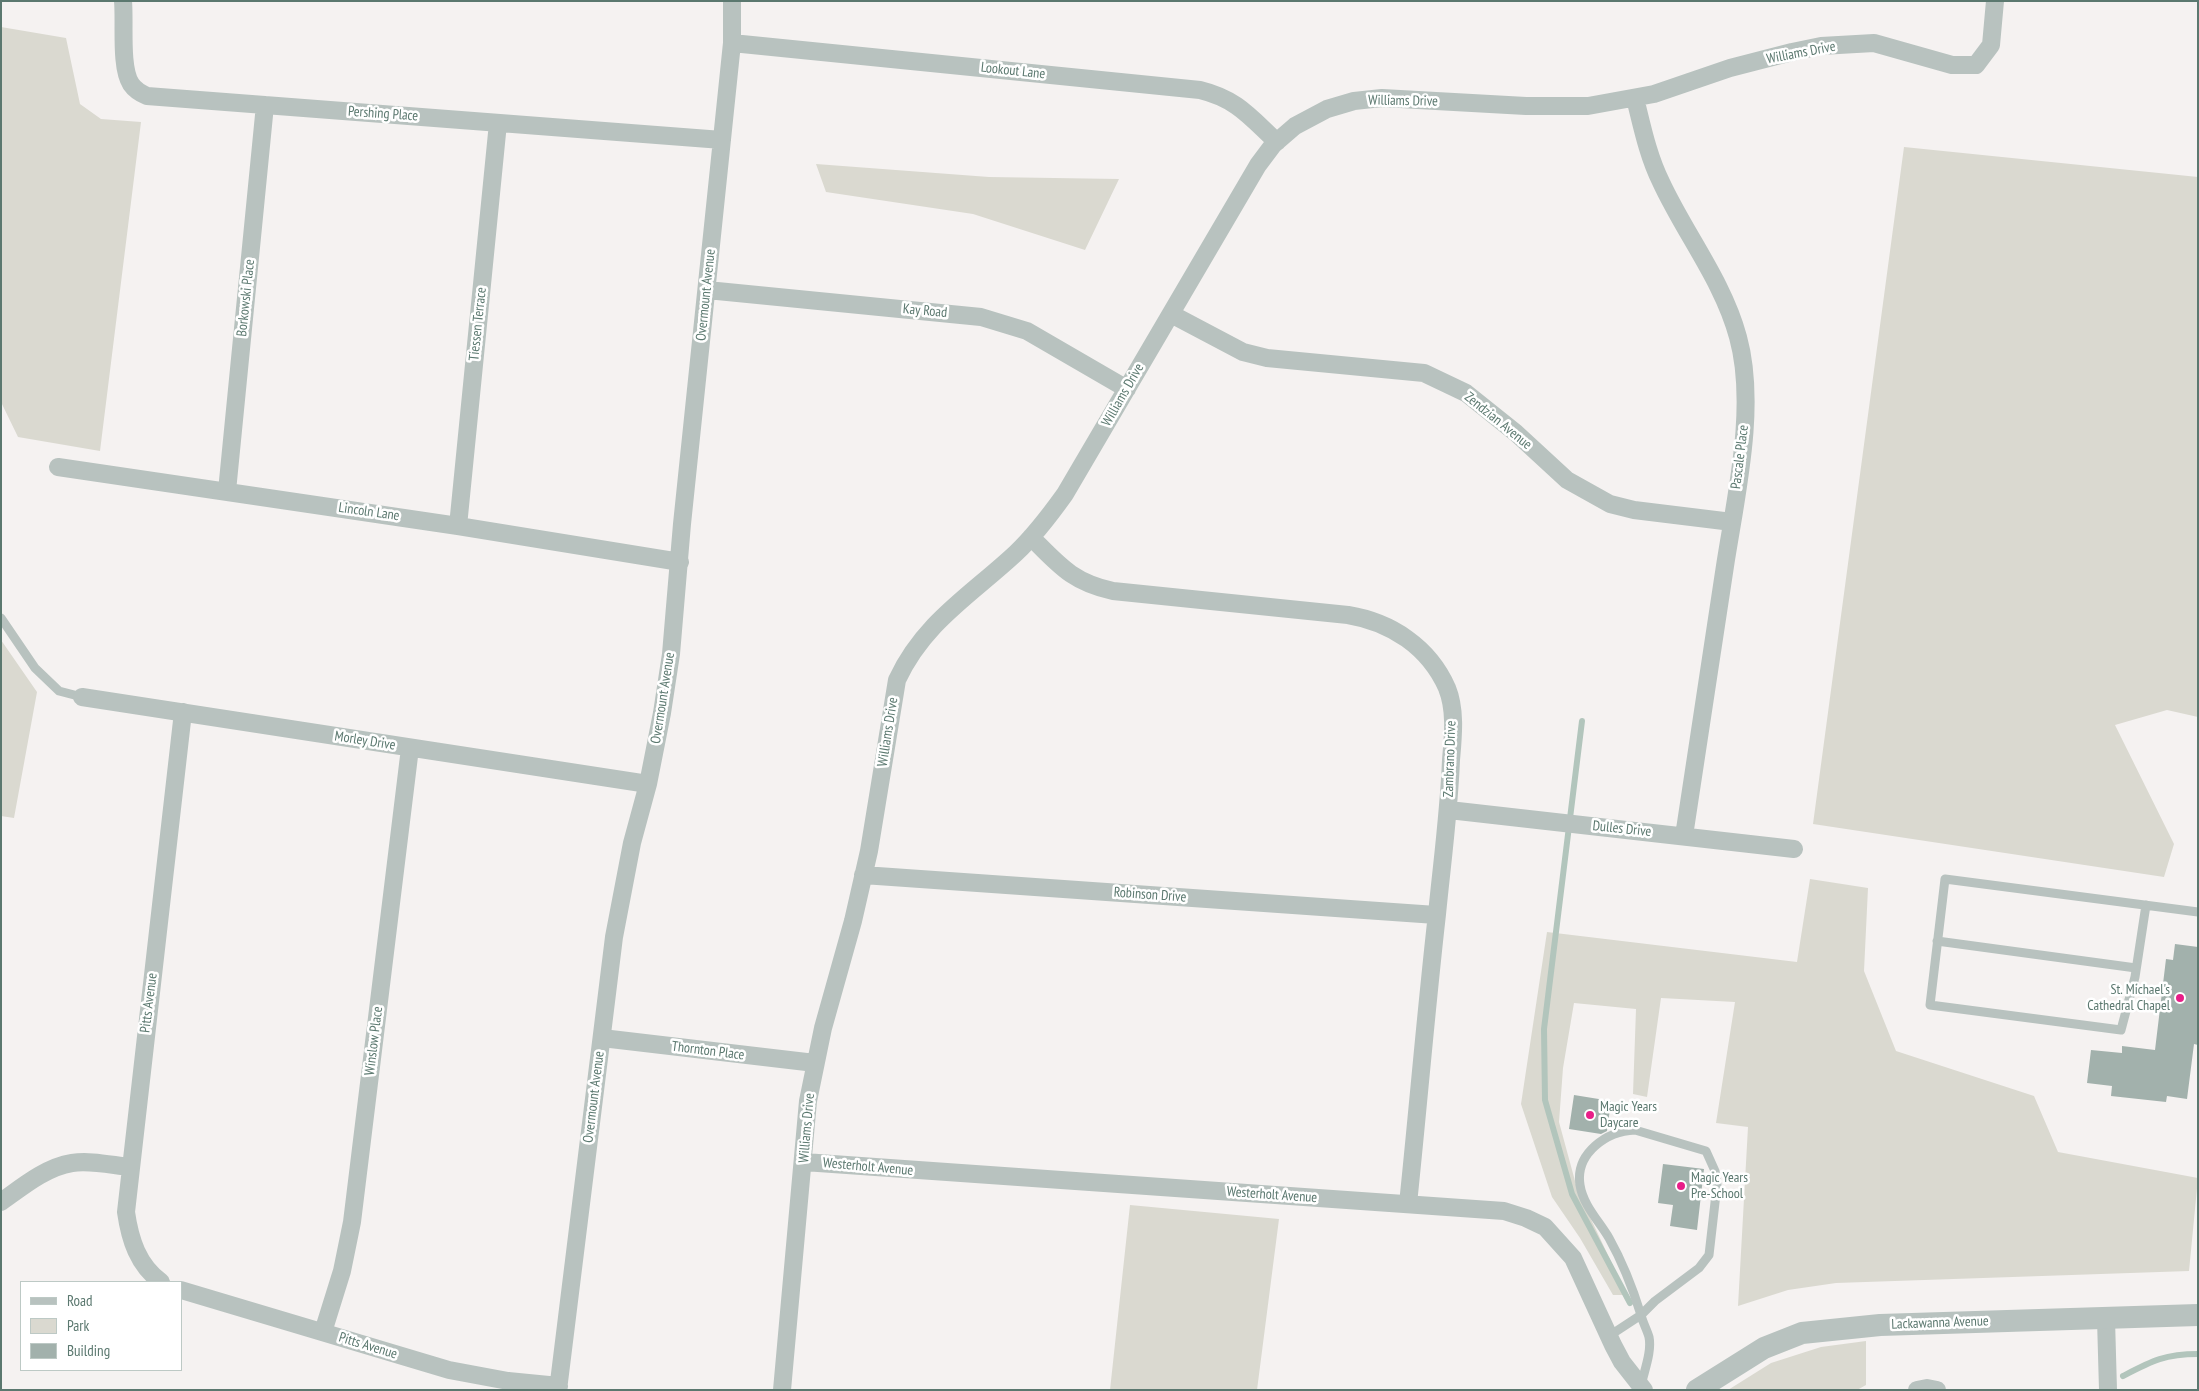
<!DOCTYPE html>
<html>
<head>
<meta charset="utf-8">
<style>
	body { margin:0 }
	#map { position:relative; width:2199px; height:1391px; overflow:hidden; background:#f5f2f1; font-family:"PT Sans Narrow",sans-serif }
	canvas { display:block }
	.frame { position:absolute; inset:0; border:2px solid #5b786f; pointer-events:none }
	.legend { position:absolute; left:20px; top:1281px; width:162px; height:90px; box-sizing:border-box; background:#fff; border:1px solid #bdc9c5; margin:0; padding:6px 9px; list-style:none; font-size:15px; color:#5b786f }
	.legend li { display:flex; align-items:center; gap:10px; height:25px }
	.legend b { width:25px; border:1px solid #bdc9c5 }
</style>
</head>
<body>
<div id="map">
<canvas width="2199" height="1391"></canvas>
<div class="frame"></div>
<ul class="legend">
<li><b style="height:6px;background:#b8c2bf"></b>Road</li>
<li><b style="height:14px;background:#dad9d0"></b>Park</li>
<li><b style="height:14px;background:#a2b1ac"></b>Building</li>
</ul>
</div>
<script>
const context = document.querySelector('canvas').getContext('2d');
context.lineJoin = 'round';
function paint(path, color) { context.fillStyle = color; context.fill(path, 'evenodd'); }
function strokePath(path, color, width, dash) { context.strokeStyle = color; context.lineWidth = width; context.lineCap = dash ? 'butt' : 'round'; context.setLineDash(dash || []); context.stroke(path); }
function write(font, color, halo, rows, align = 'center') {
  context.font = font + ' "PT Sans Narrow",sans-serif'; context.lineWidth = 5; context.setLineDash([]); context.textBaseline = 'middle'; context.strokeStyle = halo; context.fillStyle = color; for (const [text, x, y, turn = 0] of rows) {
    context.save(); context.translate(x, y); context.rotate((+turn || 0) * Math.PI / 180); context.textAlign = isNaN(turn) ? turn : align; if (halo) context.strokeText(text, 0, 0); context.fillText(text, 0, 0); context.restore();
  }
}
paint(new Path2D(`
	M1,27L66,38L80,104L101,119L141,122L100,451L18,437L1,402Z
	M1904,147L2198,177V717L2167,710L2115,725L2174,844L2164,877L1813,824Z
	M816,164L989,177L1119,179L1085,250L973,214L826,192Z
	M1,640L37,692L14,818L1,816Z
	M1810,879L1868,888L1864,971L1896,1051L2034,1096L2058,1152L2198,1178L2189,1271L1836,1283L1788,1290L1738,1306L1748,1127L1716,1123L1735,1002L1661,998L1647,1097L1633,1094L1636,1009L1574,1003L1563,1068L1559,1122L1578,1192L1627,1295H1613L1580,1238L1552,1197L1521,1104L1547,932L1797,962Z
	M1130,1205L1279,1219L1257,1390H1110Z
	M1866,1341V1385L1857,1390H1728L1771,1363L1821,1347Z`), '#dad9d0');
strokePath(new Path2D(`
	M1582,721L1544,1029L1545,1100L1572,1194L1630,1303
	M2123,1376C2152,1361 2165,1354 2198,1354`), '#b2c5bc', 6);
paint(new Path2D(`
	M2175,944L2198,947V1045L2194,1044L2187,1099L2167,1096L2166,1102L2111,1096L2112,1086L2087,1083L2091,1050L2122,1053V1046L2155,1050L2166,959L2173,960Z
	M1574,1095L1611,1101L1607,1131L1601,1134L1569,1129Z
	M1663,1164L1704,1169L1697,1230L1670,1226L1673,1205L1658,1203Z`), '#a2b1ac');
strokePath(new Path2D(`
	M1,618L35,668L59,691L82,697
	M2146,905L2135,977L2121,1030L1930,1005L1945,879L2198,912
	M1937,941L2136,968
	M1609,1336L1641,1315L1655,1301L1699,1268L1709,1255L1717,1185L1715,1171L1706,1151L1635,1130C1607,1131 1575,1153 1580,1185C1583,1205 1599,1221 1609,1238C1623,1263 1633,1289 1641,1315C1643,1323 1647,1330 1649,1337C1652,1352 1644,1371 1641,1386`), '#b8c2bf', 9);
strokePath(new Path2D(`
	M123,1C125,23 120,67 131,84C135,90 140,93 147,96L722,140
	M732,43L1200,90C1237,99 1250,117 1277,142
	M1635,98C1642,126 1648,156 1661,182C1685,234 1723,281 1738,337C1757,406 1736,495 1725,566C1711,656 1698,746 1684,836
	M707,290L981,317L1027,331L1127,389
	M1171,314L1243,352L1267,358L1424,373L1466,393L1516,433L1567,480L1610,504L1634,510L1732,522
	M58,467L458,526L680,562
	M227,491L265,105
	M458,526L498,123
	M1031,537C1059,565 1072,582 1113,591L1348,615C1391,622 1429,647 1447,688C1456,710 1453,737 1451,760C1449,812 1442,863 1437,914C1426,1011 1418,1108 1408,1204
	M82,697L648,784
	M1449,810L1794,849
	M863,875L1436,915
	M602,1038L815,1063
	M804,1162L1504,1211L1526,1218L1545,1227L1573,1258L1613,1345L1622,1362L1644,1390
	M1,1202C22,1187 46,1167 72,1163C90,1160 111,1165 130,1167
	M161,1282C138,1265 130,1240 126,1212L183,712
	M181,1290L449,1370L508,1381L559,1386
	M2106,1319L2108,1390
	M323,1332L342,1271L352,1222L410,748
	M558,1390L614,937L632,843L648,784L662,713L671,654L682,524L732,43V1
	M782,1390L808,1101L823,1028L853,921L869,851L897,680C924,622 971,595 1016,553C1035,535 1050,515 1065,494L1258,165L1273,145L1295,126L1327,109L1354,101L1382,98L1526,106H1588L1654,94L1730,68L1792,52L1821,46L1874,43L1952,65H1976L1991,45L1995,1
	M1917,1390L1927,1388L1937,1390`), '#b8c2bf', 18);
strokePath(new Path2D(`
	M1697,1390L1764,1348L1802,1333L1880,1325L2198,1315`), '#b8c2bf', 22);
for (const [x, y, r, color] of [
	[2180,998,5,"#e81e88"],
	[1590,1115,5,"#e81e88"],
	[1681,1186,5,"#e81e88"]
]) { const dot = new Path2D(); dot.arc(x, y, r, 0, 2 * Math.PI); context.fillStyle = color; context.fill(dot); strokePath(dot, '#fff', 2); }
write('14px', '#5b786f', '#fff', [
	["Williams Drive",1801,53,-11],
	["Lookout Lane",1013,71,6],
	["Williams Drive",1403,101,1],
	["Pershing Place",383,114,4],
	["Overmount Avenue",706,295,-84],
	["Borkowski Place",246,298,-84],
	["Kay Road",925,311,5],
	["Tiessen Terrace",478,324,-84],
	["Williams Drive",1123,395,-60],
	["Zendzian Avenue",1498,421,39],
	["Pascale Place",1740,457,-83],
	["Lincoln Lane",369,512,8],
	["Overmount Avenue",663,698,-81],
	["Williams Drive",888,732,-81],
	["Morley Drive",365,741,9],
	["Zambrano Drive",1450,759,-88],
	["Dulles Drive",1622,829,6],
	["Robinson Drive",1150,895,4],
	["Pitts Avenue",149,1003,-83],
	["Winslow Place",374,1041,-83],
	["Thornton Place",708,1051,7],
	["Overmount Avenue",594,1097,-83],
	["Williams Drive",807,1128,-85],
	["Westerholt Avenue",868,1167,5],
	["Westerholt Avenue",1272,1195,4],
	["Lackawanna Avenue",1940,1323,-2],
	["Pitts Avenue",368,1346,17]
]);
write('14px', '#5b786f', '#fff', [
	["St. Michael's",2170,990,"right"],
	["Cathedral Chapel",2170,1006,"right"],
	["Magic Years",1600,1107],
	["Daycare",1600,1123],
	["Magic Years",1691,1178],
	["Pre-School",1691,1194]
], 'left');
</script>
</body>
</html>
